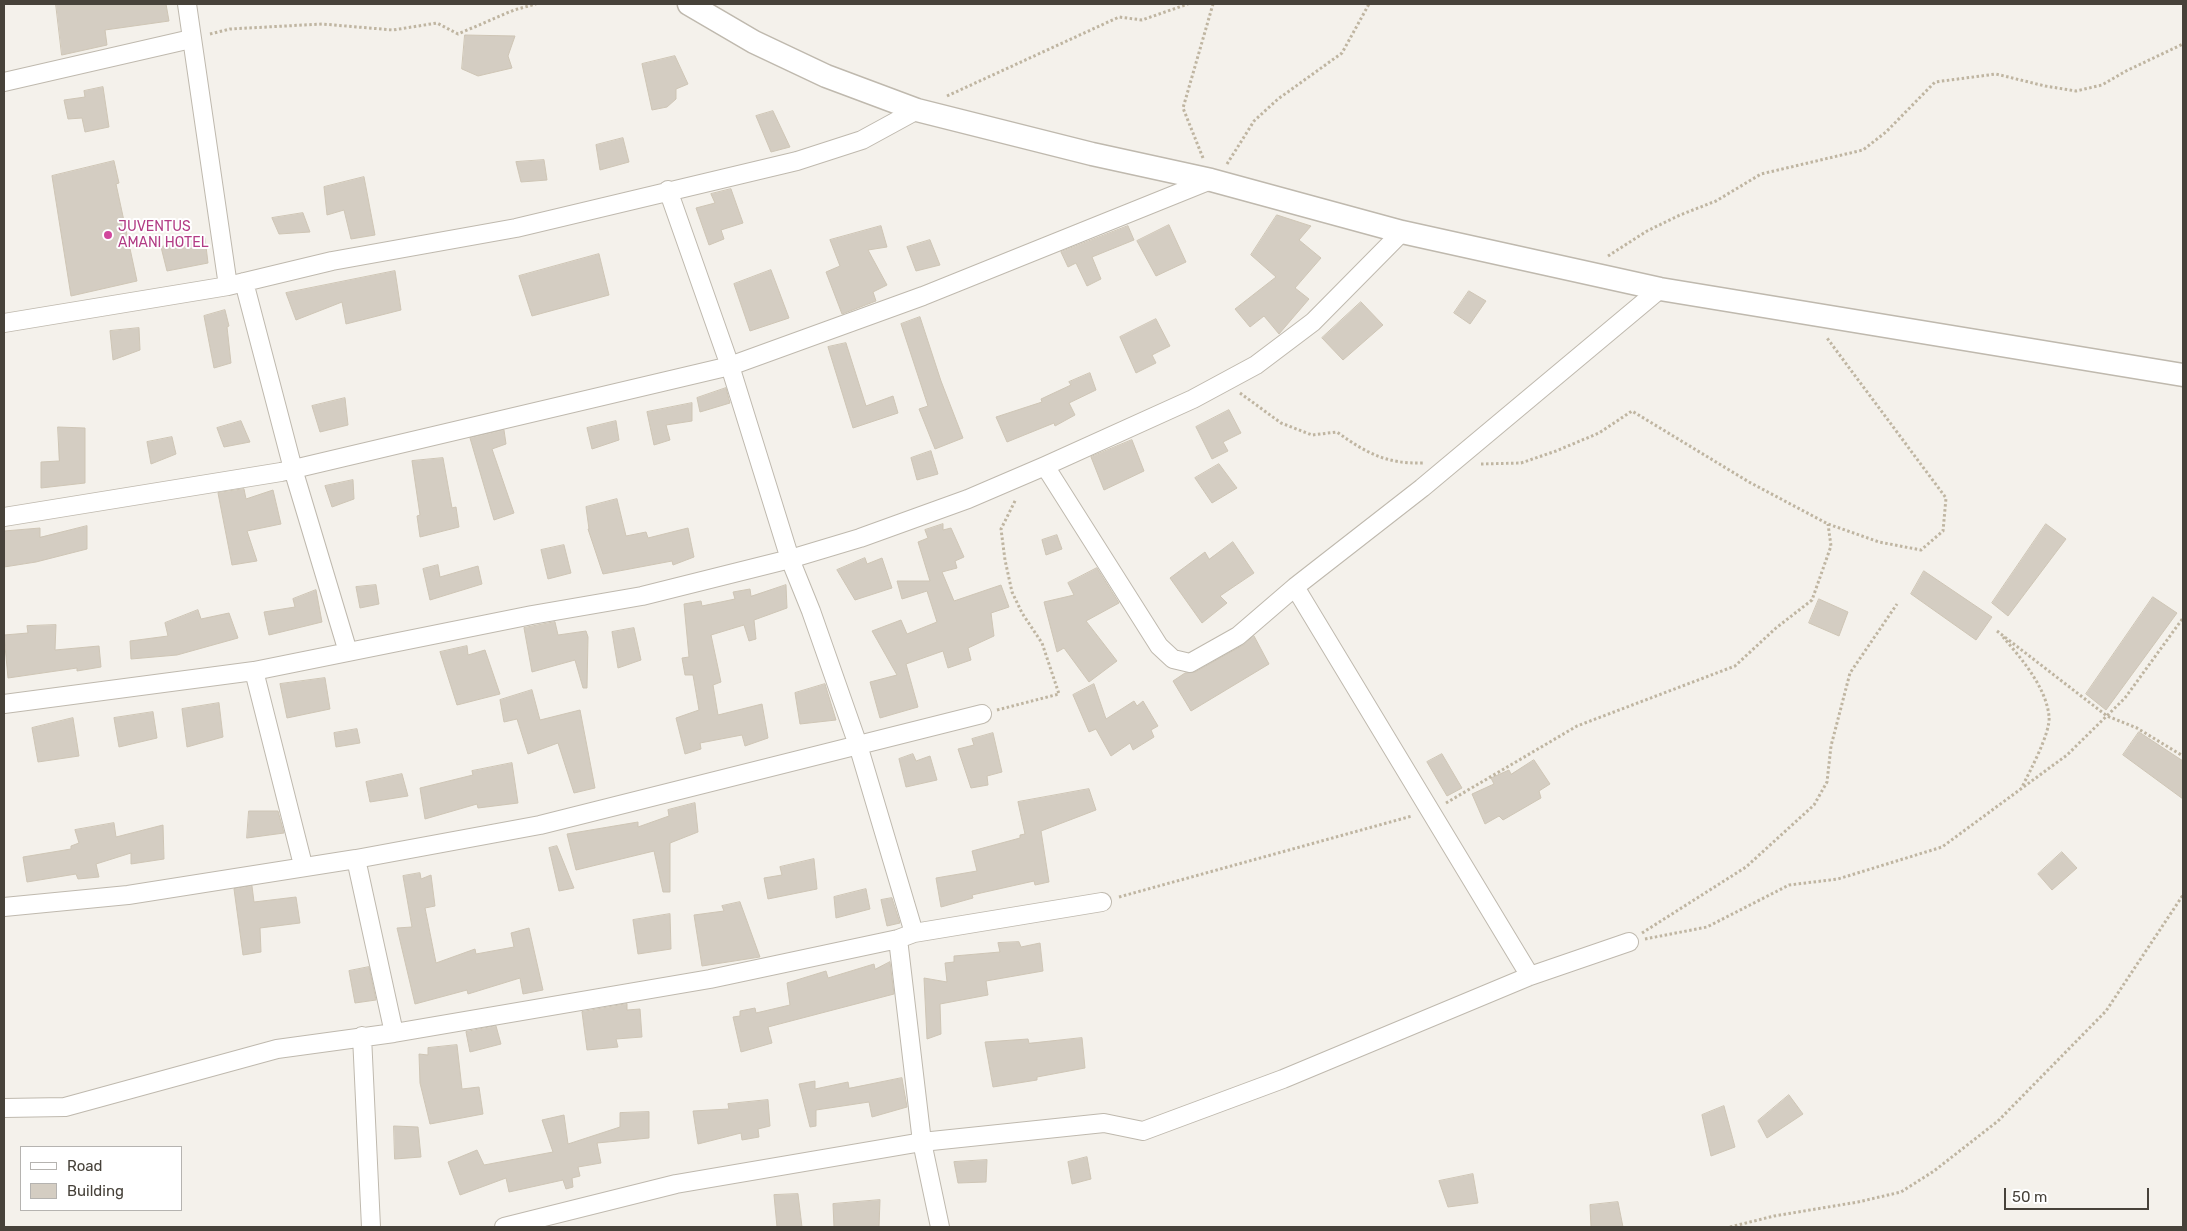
<!DOCTYPE html>
<html>
<head>
<meta charset="utf-8">
<style>
	body { margin:0 }
	#map { position:relative; width:2187px; height:1231px; overflow:hidden; background:#f4f1eb; font-family:Rubik,sans-serif }
	canvas { display:block }
	.frame { position:absolute; inset:0; border:5px solid #47423a; pointer-events:none }
	.legend { position:absolute; left:20px; top:1146px; width:162px; height:65px; box-sizing:border-box; background:#fff; border:1px solid #b5b3b0; margin:0; padding:6px 9px; list-style:none; font-size:15px; color:#47423a }
	.legend li { display:flex; align-items:center; gap:10px; height:25px }
	.legend b { width:25px; border:1px solid #b5b3b0 }
	.scale { position:absolute; left:2004px; top:1188px; width:145px; height:22px; box-sizing:border-box; border:2px solid #47423a; border-top:0; padding-left:6px; font-size:15px; line-height:18px; white-space:nowrap; color:#47423a; -webkit-text-stroke:4px #fff; paint-order:stroke }
</style>
</head>
<body>
<div id="map">
<canvas width="2187" height="1231"></canvas>
<div class="frame"></div>
<ul class="legend">
<li><b style="height:6px;background:#fff"></b>Road</li>
<li><b style="height:14px;background:#d4cdc2"></b>Building</li>
</ul>
<div class="scale">50 m</div>
</div>
<script>
const context = document.querySelector('canvas').getContext('2d');
context.lineJoin = 'round';
function paint(path, color) { context.fillStyle = color; context.fill(path, 'evenodd'); }
function strokePath(path, color, width, dash) { context.strokeStyle = color; context.lineWidth = width; context.lineCap = dash ? 'butt' : 'round'; context.setLineDash(dash || []); context.stroke(path); }
function write(font, color, halo, rows, align = 'center') {
  context.font = font + ' Rubik,sans-serif'; context.lineWidth = 4; context.setLineDash([]); context.textBaseline = 'middle'; context.strokeStyle = halo; context.fillStyle = color; for (const [text, x, y, turn = 0] of rows) {
    context.save(); context.translate(x, y); context.rotate((+turn || 0) * Math.PI / 180); context.textAlign = isNaN(turn) ? turn : align; if (halo) context.strokeText(text, 0, 0); context.fillText(text, 0, 0); context.restore();
  }
}
const building = new Path2D(`
	M56,4H166L169,21L105,30L107,45L62,55Z
	M465,35L515,36L508,56L512,68L478,76L462,69Z
	M675,56L688,84L676,89V99L667,107L652,110L642,64Z
	M103,87L109,127L85,132L82,118L68,119L64,100L85,97L84,91Z
	M773,111L790,147L771,152L756,116Z
	M623,138L629,162L600,170L596,145Z
	M544,160L547,180L521,182L516,162Z
	M114,161L119,183L116,184L137,281L71,296L52,176Z
	M364,177L375,235L351,239L344,210L327,215L324,187Z
	M731,189L743,223L721,230L724,239L709,245L696,208L715,203L711,194Z
	M303,213L310,232L279,234L272,218Z
	M1277,215L1311,226L1299,240L1321,258L1295,288L1309,299L1279,334L1264,316L1250,327L1235,309L1276,277L1251,255Z
	M1169,225L1186,262L1156,276L1137,241Z
	M881,226L887,247L868,250L887,285L873,292L876,301L842,314L826,272L840,266L830,240Z
	M1128,226L1134,240L1092,257L1101,279L1087,286L1076,263L1068,267L1061,252Z
	M205,238L208,263L167,271L161,247Z
	M930,240L940,265L916,271L907,247Z
	M599,254L609,295L532,316L519,276Z
	M771,270L789,318L750,331L734,284Z
	M395,271L401,310L346,324L342,302L296,320L286,293Z
	M1469,291L1486,301L1470,324L1454,313Z
	M1361,302L1383,325L1343,360L1322,338Z
	M225,310L229,326L227,327L231,363L214,368L204,316Z
	M920,317L941,381L963,438L935,449L919,409L928,406L901,324Z
	M1156,319L1170,346L1152,355L1156,363L1136,373L1120,337Z
	M139,328L140,350L113,360L110,331Z
	M846,343L866,406L893,396L898,413L853,428L828,347Z
	M1090,373L1096,390L1069,403L1075,415L1055,426L1054,423L1007,442L996,417L1042,402L1041,399L1071,385L1069,382Z
	M726,388L730,403L700,412L697,398Z
	M345,398L348,425L320,432L312,406Z
	M692,403V421L666,425L670,440L654,445L647,412Z
	M1229,410L1241,433L1223,442L1228,451L1212,459L1196,427Z
	M241,421L250,442L224,447L217,428Z
	M616,421L619,440L592,449L587,428Z
	M58,427L85,428V483L41,488V462L59,461Z
	M504,430L506,444L492,449L514,513L494,520L470,438Z
	M172,437L176,454L151,464L147,442Z
	M1132,440L1144,471L1104,490L1091,457Z
	M931,451L938,474L917,480L911,458Z
	M443,458L452,508L456,507L459,527L420,537L417,516L420,515L412,461Z
	M1219,464L1237,488L1212,503L1195,478Z
	M353,480L354,499L332,507L325,486Z
	M244,489L246,499L273,490L281,524L247,531L257,561L232,565L218,493Z
	M617,499L626,536L646,532L648,538L688,528L694,557L673,565L672,561L603,574L588,529H589L586,507Z
	M943,524V530L951,528L964,557L955,561L957,568L942,572L954,601L1001,585L1009,607L991,613L994,636L968,648L971,660L948,668L943,651L906,664L918,707L880,718L870,682L897,675L872,631L901,620L907,634L937,622L927,591L902,599L897,581H930L918,542L928,538L925,530Z
	M2046,524L2066,539L2008,616L1992,603Z
	M87,526V549L36,562L4,567V531L40,528V537Z
	M1057,535L1062,549L1046,555L1042,540Z
	M1233,542L1254,573L1220,596L1227,603L1202,623L1170,578L1205,552L1209,559Z
	M564,545L571,573L548,579L541,550Z
	M865,558L867,564L882,558L892,588L855,600L837,570Z
	M438,565L440,577L478,566L482,584L430,600L423,569Z
	M1097,568L1119,603L1086,621L1117,661L1089,682L1064,648L1057,652L1044,602L1074,595L1068,583Z
	M1924,571L1992,617L1976,640L1911,594Z
	M376,585L379,604L360,608L356,587Z
	M786,585L787,608L754,620L756,639L749,641L744,625L711,635L721,682L713,685L718,715L762,704L768,738L745,746L742,735L700,743L701,749L685,754L676,718L699,710L693,675H685L682,658L689,657L684,604L701,601L702,606L735,599L733,592L750,589L751,596Z
	M316,590L322,622L269,635L264,612L295,607L293,599Z
	M2153,597L2177,613L2106,710L2086,694Z
	M1819,599L1848,612L1839,636L1809,623Z
	M198,610L201,619L229,613L238,638L177,655L131,659L130,641L168,636L165,623Z
	M555,622L558,635L586,631L588,637L587,688H583L575,660L532,672L524,628Z
	M56,625L55,650L99,646L101,667L77,671V668L8,678L4,635L28,633L27,626Z
	M634,628L641,660L618,668L612,632Z
	M1254,636L1269,664L1191,711L1173,681L1185,673L1195,672L1243,645Z
	M467,646L468,655L485,650L500,694L457,705L440,652Z
	M325,678L330,709L287,718L280,684Z
	M825,684L836,720L800,724L795,693Z
	M1094,684L1106,719L1134,701L1137,706L1143,701L1158,726L1151,730L1154,737L1133,750L1130,743L1111,756L1096,729L1089,732L1073,695Z
	M532,690L540,720L580,710L595,788L574,793L558,743L528,754L517,719L504,722L500,700Z
	M219,703L223,737L187,747L182,709Z
	M153,712L157,738L119,747L114,718Z
	M73,718L79,756L38,762L32,728Z
	M357,729L360,743L336,747L334,733Z
	M2139,732L2183,761V799L2123,755Z
	M993,733L1002,772L987,776L988,785L971,788L958,749L974,745L972,739Z
	M913,754L916,761L930,756L937,780L906,787L899,759Z
	M1442,754L1462,788L1447,796L1427,762Z
	M1534,760L1550,784L1539,791L1541,798L1503,820L1499,816L1485,824L1472,794L1494,784L1491,778L1509,770L1511,774Z
	M512,763L518,803L478,808L477,804L425,819L420,788L473,775L472,771Z
	M402,774L408,796L370,802L366,782Z
	M1089,789L1096,810L1041,831L1049,882L1035,885L1034,881L972,895L973,898L941,907L936,878L977,871L972,851L1020,838V835L1025,834L1018,802Z
	M695,803L698,832L670,843V892H663L654,851L576,870L567,834L638,822V827L669,816L668,810Z
	M249,811H278L284,833L247,838Z
	M114,823L116,837L163,825L164,859L131,864V853L96,864L99,877L78,879L76,874L27,882L23,857L71,849V846L79,843L75,830Z
	M557,846L574,888L559,891L549,848Z
	M2062,852L2077,868L2052,890L2038,874Z
	M814,859L817,889L768,899L764,878L782,875L780,867Z
	M420,873L421,879L431,875L435,906L425,908L436,963L475,949L476,954L514,947L511,933L529,928L543,990L523,994L520,978L468,994L467,990L415,1004L397,928L412,927L403,876Z
	M252,886L254,902L296,897L300,923L260,928L261,952L243,955L234,889Z
	M866,889L870,909L836,918L834,897Z
	M892,898L900,923L887,926L881,900Z
	M740,902L760,957L702,966L694,915L724,911L722,906Z
	M670,914L671,949L638,954L633,920Z
	M1019,942L1021,947L1040,943L1043,971L986,981L988,995L940,1004L941,1034L927,1039L924,978L947,982L945,963L954,962V956L1000,952L998,943Z
	M890,962L894,994L768,1027L772,1043L741,1052L733,1017L740,1016V1011L755,1008L756,1013L790,1005L787,983L826,971L828,978L874,964L875,969Z
	M369,967L376,1000L355,1003L349,971Z
	M627,1004V1010L640,1009L642,1037L616,1039L618,1047L587,1050L582,1012Z
	M496,1026L501,1044L470,1052L466,1032Z
	M1082,1038L1085,1068L1037,1077V1080L993,1087L985,1042L1028,1039L1029,1043Z
	M457,1045L462,1089L479,1087L483,1114L430,1124L420,1083L419,1054L428,1055V1048Z
	M902,1078L907,1107L872,1117L869,1102L816,1110V1126L810,1127L799,1084L815,1081V1089L848,1082L849,1088Z
	M1789,1095L1803,1114L1767,1138L1758,1121Z
	M768,1100L770,1126L758,1129L759,1137L742,1140L741,1133L698,1144L693,1111L729,1109L728,1104Z
	M1724,1106L1735,1147L1711,1156L1702,1115Z
	M649,1112V1138L597,1143L601,1163L578,1167L580,1176L572,1178L573,1187L566,1189L563,1180L509,1192L506,1178L460,1195L448,1162L477,1150L484,1165L553,1152L542,1120L564,1115L568,1144L620,1127V1113Z
	M394,1126L418,1127L421,1157L395,1159Z
	M1087,1157L1091,1179L1072,1184L1068,1162Z
	M987,1160L986,1182L958,1183L954,1162Z
	M1473,1174L1478,1203L1448,1207L1439,1181Z
	M798,1194L802,1227H777L774,1195Z
	M880,1200L879,1227H834L833,1204Z
	M1618,1202L1623,1227H1591L1590,1205Z`);
paint(building, '#d4cdc2');
strokePath(building, '#cec5b5', 1);
const minor = new Path2D(`
	M187,4L228,286
	M4,82L191,39
	M668,190L730,366L790,559L811,611L858,745L914,933
	M244,282L293,469L348,652
	M4,323L228,286L332,261L516,228L797,161L862,140L917,110
	M1045,466L1159,646L1173,659L1190,663L1238,636L1295,587L1422,488L1660,289
	M4,517L281,472L730,366L923,296L1211,180
	M1295,587L1530,976
	M254,671L303,865
	M4,704L254,671L532,615L642,596L790,559L860,538L968,499L1045,466L1193,399L1256,365L1313,322L1402,232
	M356,859L394,1033
	M4,907L128,895L356,859L540,825L982,714
	M898,939L922,1142L940,1227
	M362,1036L371,1227
	M4,1108L65,1107L277,1049L394,1033L710,979L898,939L914,933L1102,902
	M504,1227L676,1184L922,1142L1104,1123L1143,1131L1283,1079L1530,976L1629,942`);
const tertiary = new Path2D(`
	M689,4L754,42L826,76L917,110L1092,154L1211,180L1402,232L1660,289L2183,375`);
strokePath(minor, '#bfb9ae', 20);
strokePath(tertiary, '#bfb9ae', 25);
strokePath(new Path2D(`
	M210,34L230,29L322,24L393,30L437,23L458,34L514,10L536,4
	M947,96L1119,17L1142,20L1188,4
	M1203,158L1183,108L1213,4
	M1227,164L1254,121L1278,99L1342,53L1369,4
	M1608,256L1647,231L1680,215L1716,201L1761,174L1863,150L1886,132L1935,82L1996,74L2045,86L2076,91L2102,85L2126,71L2183,44
	M1240,393L1281,423L1312,435L1337,432C1366,453 1386,464 1423,463
	M1481,464L1521,463L1556,451L1599,433L1632,411L1749,482L1828,524L1879,542L1921,550L1943,531L1946,498L1827,338
	M1997,631L2107,716L2137,728L2183,756
	M2003,637C2021,658 2046,687 2049,716C2051,732 2030,771 2022,787
	M997,710L1059,694L1042,643L1022,613L1012,592L1005,560L1001,529L1016,499
	M1446,803L1577,726L1735,666L1776,628L1812,600L1831,546L1828,524
	M1119,897L1412,816
	M1642,933L1746,867L1814,805L1827,782L1831,746L1850,673L1897,604
	M1645,939L1707,927L1789,885L1838,879L1942,847L2067,755L2125,698L2183,618
	M1730,1227L1774,1216L1858,1202L1901,1192L1934,1171L1998,1121L2106,1011L2183,895`), '#bfb5a1', 3, [2.5, 2.5]);
strokePath(minor, '#fff', 18);
strokePath(tertiary, '#fff', 22);
for (const [x, y, r, color] of [
	[108,235,5,"#d1479c"]
]) { const dot = new Path2D(); dot.arc(x, y, r, 0, 2 * Math.PI); context.fillStyle = color; context.fill(dot); strokePath(dot, '#fff', 2); }
write('14px', '#b23c85', '#fff', [
	["JUVENTUS",118,227],
	["AMANI HOTEL",118,243]
], 'left');
</script>
</body>
</html>
